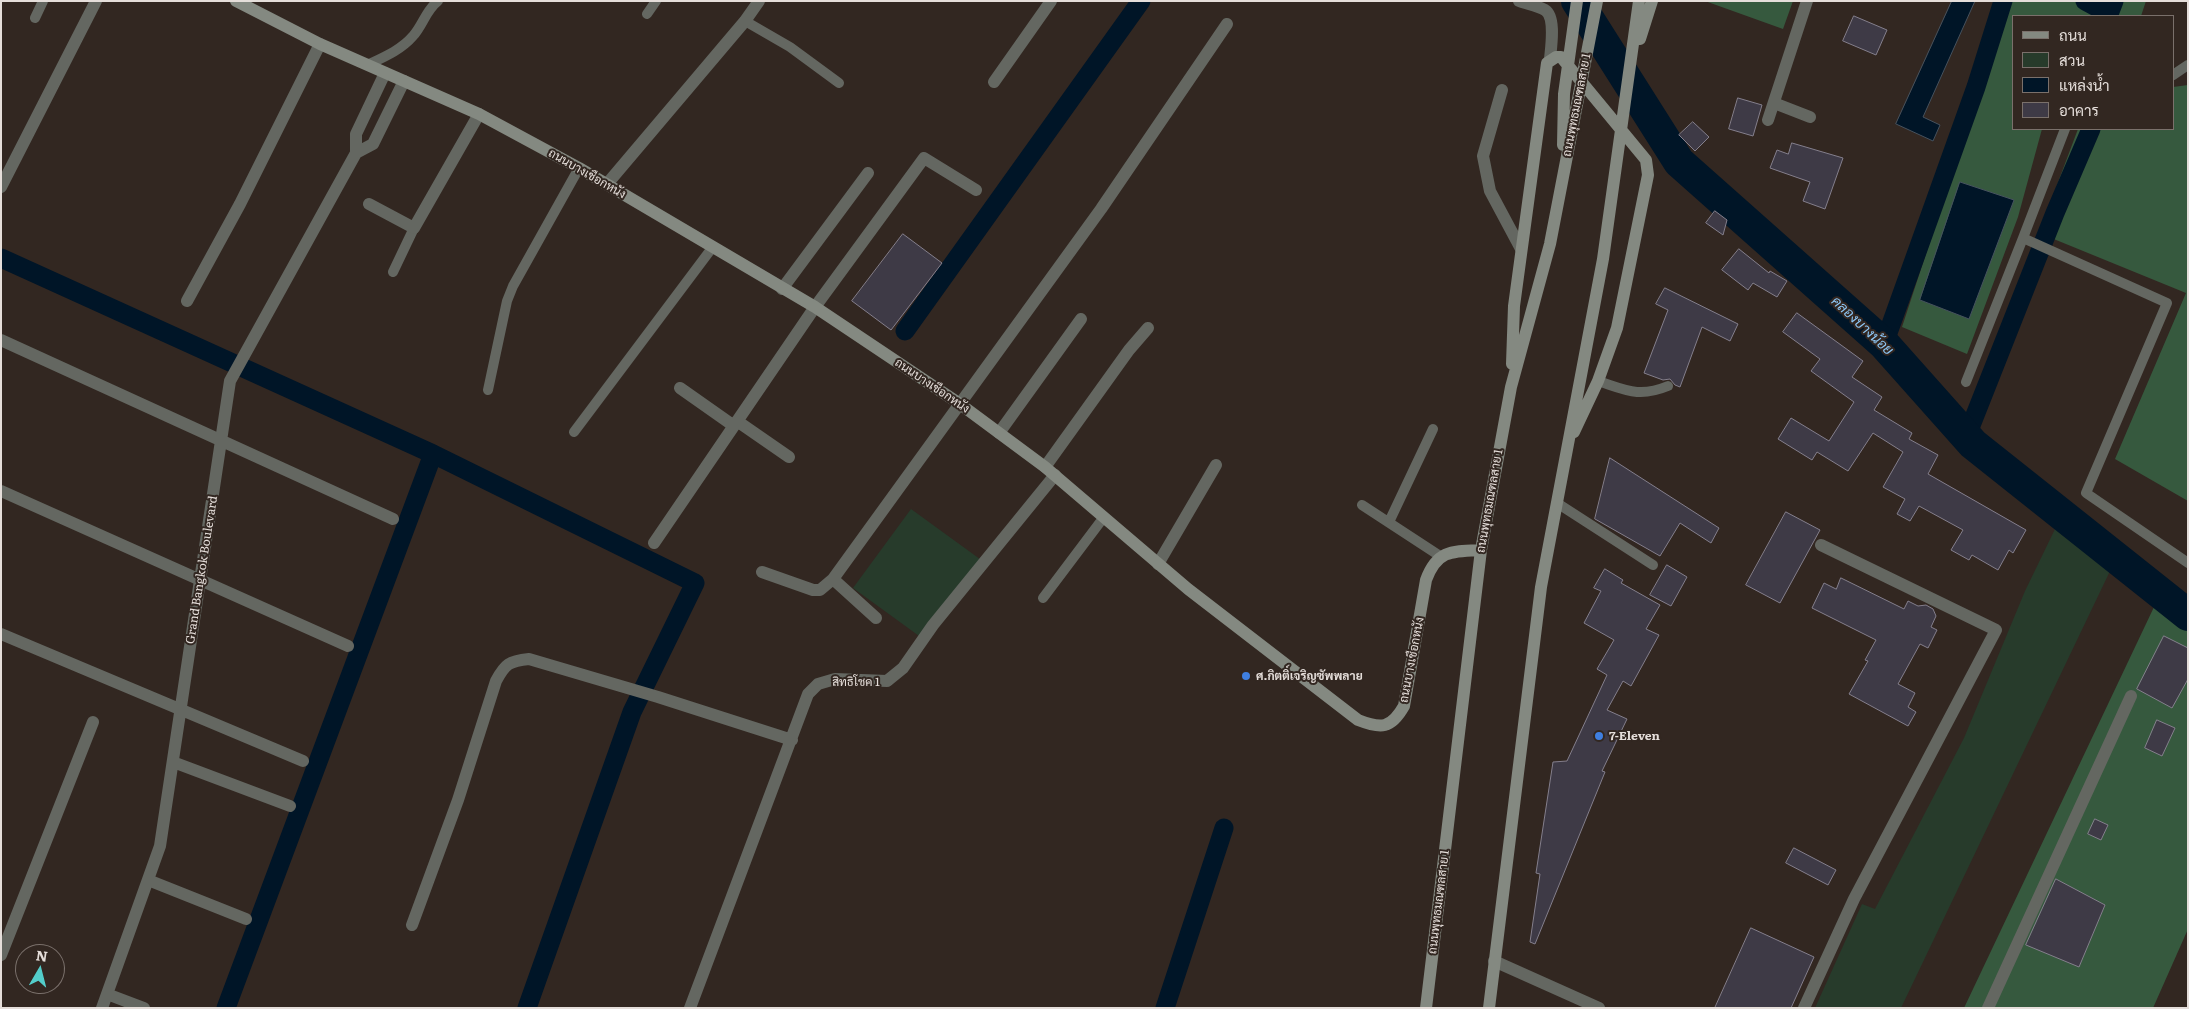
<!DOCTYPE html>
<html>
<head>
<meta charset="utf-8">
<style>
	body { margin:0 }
	#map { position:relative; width:2189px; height:1009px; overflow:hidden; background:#322721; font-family:Literata,Sarabun,serif }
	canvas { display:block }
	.frame { position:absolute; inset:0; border:2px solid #e5deda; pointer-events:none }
	.legend { position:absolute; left:2012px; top:15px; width:162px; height:115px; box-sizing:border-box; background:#322721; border:1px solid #7a706b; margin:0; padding:6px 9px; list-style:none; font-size:15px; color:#e5deda }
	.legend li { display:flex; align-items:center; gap:10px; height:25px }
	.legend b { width:25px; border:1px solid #7a706b }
	.north { position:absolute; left:15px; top:944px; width:50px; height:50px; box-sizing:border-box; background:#322721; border:1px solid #7a706b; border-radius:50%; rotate:8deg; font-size:14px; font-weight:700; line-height:20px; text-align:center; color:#e5deda }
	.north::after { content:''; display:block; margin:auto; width:18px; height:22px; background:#53cdca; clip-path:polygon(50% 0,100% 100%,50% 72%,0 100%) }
</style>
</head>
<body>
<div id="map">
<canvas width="2189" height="1009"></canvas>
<div class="frame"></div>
<ul class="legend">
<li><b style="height:6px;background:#848981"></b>ถนน</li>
<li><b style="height:14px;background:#273b2b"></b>สวน</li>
<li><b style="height:14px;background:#001527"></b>แหล่งน้ำ</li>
<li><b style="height:14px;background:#3e3a46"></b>อาคาร</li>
</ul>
<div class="north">N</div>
</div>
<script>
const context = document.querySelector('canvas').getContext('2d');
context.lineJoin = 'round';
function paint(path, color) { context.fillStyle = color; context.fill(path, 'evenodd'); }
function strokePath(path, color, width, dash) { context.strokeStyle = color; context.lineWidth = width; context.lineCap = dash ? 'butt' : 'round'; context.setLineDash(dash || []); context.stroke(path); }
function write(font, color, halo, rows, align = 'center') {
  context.font = font + ' Literata,Sarabun,serif'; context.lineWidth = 4; context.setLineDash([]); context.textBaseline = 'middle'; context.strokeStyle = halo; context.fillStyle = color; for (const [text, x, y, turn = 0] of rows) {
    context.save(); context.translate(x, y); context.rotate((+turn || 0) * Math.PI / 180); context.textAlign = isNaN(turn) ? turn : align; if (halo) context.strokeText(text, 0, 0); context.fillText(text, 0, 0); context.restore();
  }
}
paint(new Path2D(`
	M911,509L984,562L926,641L853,588Z
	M2056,527L2111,569L1901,1008H1815L1862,904L1875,909L1964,738L2025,591Z`), '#273b2b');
paint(new Path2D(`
	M1705,1H1793L1783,29Z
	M2012,1H2146L2141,16H2013V129H2042L2018,217L1967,354L1902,327L1973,110Z
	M2188,85V501L2115,459L2186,293L2039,233L2078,129H2173V87Z
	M2154,607L2188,631V929L2153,1008H1964Z`), '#36593e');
const water = new Path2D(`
	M1952,1H1975L1923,117L1940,125L1933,141L1896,124Z
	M1960,182L2014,200L1969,319L1920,300Z`);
paint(water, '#001527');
strokePath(water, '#45515d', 1);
strokePath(new Path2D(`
	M2085,1L2109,14L2114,1
	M1,258L433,454L695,583L632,712L527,1008
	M905,331L1141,1
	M1884,344L1976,87L2003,1
	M1966,438L2055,213L2091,129
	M226,1008L433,454
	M1165,1008L1224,828`), '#001527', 19);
strokePath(new Path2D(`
	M1577,1L1679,162L1884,344L1973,444L2188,615`), '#001527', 32);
const building = new Path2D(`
	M1854,16L1887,30L1876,55L1843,41Z
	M1738,98L1762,105L1753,136L1729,129Z
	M1693,122L1709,137L1695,151L1679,135Z
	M1792,143L1843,158L1825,209L1803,201L1810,182L1770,168L1777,150L1788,154Z
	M1715,211L1727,220L1723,235L1706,223Z
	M903,234L942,263L891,330L852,301Z
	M1739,249L1769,273L1770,271L1787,281L1777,297L1753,283L1748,290L1722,270Z
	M1665,288L1738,324L1730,341L1702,327L1680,387L1675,385L1670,379L1663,380L1644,373L1668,310L1656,304Z
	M1797,313L1863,361L1852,377L1882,397L1874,410L1912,433L1909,439L1938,455L1928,474L2026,530L2013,553L2009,550L1998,570L1972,555L1969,560L1951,550L1963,530L1919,506L1910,521L1897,514L1905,499L1883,487L1903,452L1873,433L1848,471L1817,452L1812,460L1778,439L1791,418L1829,441L1854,402L1811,371L1820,359L1783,332Z
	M1610,458L1719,528L1711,543L1680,523L1660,556L1595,519Z
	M1786,512L1820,530L1780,603L1746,585Z
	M1667,565L1687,577L1671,606L1650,595Z
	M1605,569L1623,580L1621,583L1660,605L1646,629L1659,635L1631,686L1623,681L1607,710L1627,719L1602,771L1605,772L1535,944L1530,942L1540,874L1536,873L1553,762L1567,761L1607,675L1597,669L1614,640L1584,623L1601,591L1594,588Z
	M1841,578L1904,609L1908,601L1918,606L1926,605L1933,609L1936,616L1931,627L1937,630L1928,648L1920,644L1898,684L1915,693L1908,707L1916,712L1908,726L1849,694L1868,661L1865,660L1876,640L1812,608L1824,583L1836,589Z
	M2164,636L2188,648V679L2172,708L2137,689Z
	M2157,720L2175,728L2162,756L2145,748Z
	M2095,819L2108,825L2101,840L2088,834Z
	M1794,848L1836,870L1828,885L1786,863Z
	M2056,879L2105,905L2079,967L2026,945Z
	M1751,928L1814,957L1791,1008H1715Z`);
paint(building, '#3e3a46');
strokePath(building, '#847f8c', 1);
strokePath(new Path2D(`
	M647,14L656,1
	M35,18L43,1
	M745,21L790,47L839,83
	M367,65C384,57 401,50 413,36C423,25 426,10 438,1
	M2173,75L2188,65
	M2065,129L2023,238L2167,303L2086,493L2188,563
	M393,272L414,228
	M1598,381C1626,390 1639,398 1668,386
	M1966,382L2023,238
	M488,390L507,301L513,286L579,168
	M574,432L712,248
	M1557,503L1653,565
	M1362,505L1440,556
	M1389,522L1433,429
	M1043,598L1104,517`), '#646761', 10);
strokePath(new Path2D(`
	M1519,1C1527,4 1538,6 1545,10C1556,17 1551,47 1550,59
	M385,73L356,134V153L373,144L404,81
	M994,82L1051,1
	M1502,90L1483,156L1490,191L1521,249
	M1774,103L1810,117
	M1768,120L1807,1
	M607,184L745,21L759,1
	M1,187L96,1
	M369,204L414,228L479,114
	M782,289L868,173
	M187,301L240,204L320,44
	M1,340L393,519
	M680,388L734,426
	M737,421L789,457
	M999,433L1081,319
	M1045,467L1129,350L1148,328
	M1,491L348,646
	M654,543L815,307L924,158L976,190
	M1158,564L1216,465
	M762,572L813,590H820L833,579L876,618
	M833,579L1101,209L1227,24
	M1,634L303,761
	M173,762L290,806
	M148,880L246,919
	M412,925L458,800L496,681C505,664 509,661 529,659L658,697L792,740
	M1,955L93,722
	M1494,961L1599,1008
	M107,994L144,1008
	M102,1008L160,846L230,381L356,153
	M690,1008L808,694L818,684L835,679L887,681L903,668L933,625L1055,475
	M1804,1008L1854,899L1996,630L1821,545
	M1988,1008L2131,696`), '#646761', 12);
strokePath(new Path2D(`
	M236,1L320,44L479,114L579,168L815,307L960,404L1045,467L1188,589L1358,720C1381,729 1391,729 1404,706L1426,580C1437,550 1452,551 1481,550
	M1640,39L1652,1
	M1563,145L1564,94L1577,1
	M1512,364L1514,306L1547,63L1556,57H1561L1646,160L1648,175L1617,328L1598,381L1574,432
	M1426,1008L1481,550L1511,387L1550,244L1597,1
	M1489,1008L1541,587L1603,259L1639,1`), '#848981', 12);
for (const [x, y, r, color] of [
	[1246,676,5,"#3f7fe0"],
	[1599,736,5,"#3f7fe0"]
]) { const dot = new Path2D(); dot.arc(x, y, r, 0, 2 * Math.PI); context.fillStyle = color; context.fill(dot); strokePath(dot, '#322721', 2); }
write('12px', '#e5deda', '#322721', [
	["ถนนพุทธมณฑลสาย 1",1577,105,-79],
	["ถนนบางเชือกหนัง",587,174,30],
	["ถนนบางเชือกหนัง",932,386,34],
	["ถนนพุทธมณฑลสาย 1",1490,501,-80],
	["Grand Bangkok Boulevard",202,570,-81],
	["ถนนบางเชือกหนัง",1412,660,-79],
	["สิทธิโชค 1",856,682],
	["ถนนพุทธมณฑลสาย 1",1439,902,-83]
]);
write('bold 12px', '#e5deda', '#322721', [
	["ศ.กิตติ์เจริญซัพพลาย",1256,676],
	["7-Eleven",1609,736]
], 'left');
write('italic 14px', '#8ec8f7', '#322721', [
	["คลองบางน้อย",1862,326,43]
]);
</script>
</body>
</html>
